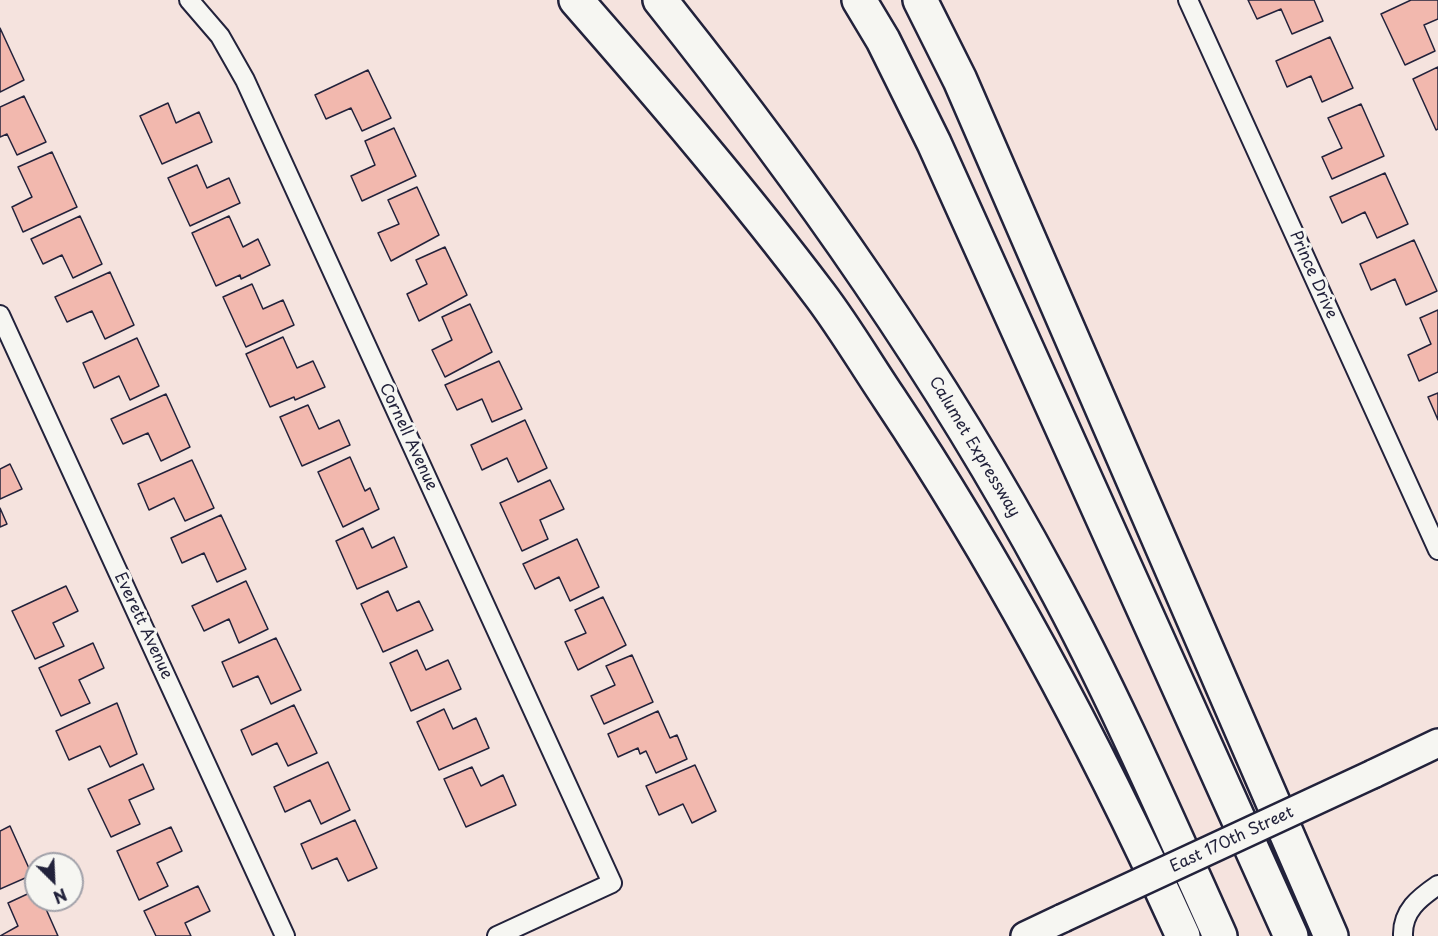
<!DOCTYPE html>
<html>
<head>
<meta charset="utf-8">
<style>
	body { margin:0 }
	#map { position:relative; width:1438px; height:936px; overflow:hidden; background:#f5e3de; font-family:"Playpen Sans",sans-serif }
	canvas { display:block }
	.north { position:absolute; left:24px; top:852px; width:60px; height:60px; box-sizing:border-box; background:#f6f6f2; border:2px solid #a1a1a9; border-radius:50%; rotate:156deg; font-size:16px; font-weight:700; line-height:24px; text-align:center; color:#22223b }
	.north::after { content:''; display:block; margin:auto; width:21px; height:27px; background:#22223b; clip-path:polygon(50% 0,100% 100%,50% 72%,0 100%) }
</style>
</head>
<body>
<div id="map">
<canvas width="1438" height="936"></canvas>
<div class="north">N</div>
</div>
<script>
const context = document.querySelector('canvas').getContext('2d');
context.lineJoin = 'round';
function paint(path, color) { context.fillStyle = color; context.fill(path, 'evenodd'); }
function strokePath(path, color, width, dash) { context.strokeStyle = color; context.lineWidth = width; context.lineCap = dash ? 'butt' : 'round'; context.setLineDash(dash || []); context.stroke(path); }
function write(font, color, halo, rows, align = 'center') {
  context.font = font + ' "Playpen Sans",sans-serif'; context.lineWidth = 6; context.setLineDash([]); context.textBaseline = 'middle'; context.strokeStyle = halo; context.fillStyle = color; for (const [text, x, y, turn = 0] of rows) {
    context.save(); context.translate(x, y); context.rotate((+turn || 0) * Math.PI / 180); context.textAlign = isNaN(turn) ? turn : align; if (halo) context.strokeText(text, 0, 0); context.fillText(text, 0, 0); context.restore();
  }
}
const building = new Path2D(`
	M1248,0H1314L1323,21L1292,34L1281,9L1257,19Z
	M1411,0H1438V19L1424,25L1435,51L1405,65L1381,14Z
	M0,28L24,80L0,92Z
	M1330,37L1353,88L1322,102L1311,76L1287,87L1276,61Z
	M1438,67V129L1436,130L1413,79Z
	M368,70L391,118L362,131L351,108L326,119L315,95Z
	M24,96L46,142L17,155L7,134L0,137V107Z
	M168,103L176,123L199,112L212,142L162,164L140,116Z
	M1361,104L1384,156L1332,179L1322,157L1342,148L1328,118Z
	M394,128L416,176L362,201L351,176L375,165L365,141Z
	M52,152L77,207L23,232L12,207L32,197L18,167Z
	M197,165L207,188L229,178L240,203L190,226L168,178Z
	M1385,173L1408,224L1377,238L1365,212L1342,223L1330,197Z
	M417,187L439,235L391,261L378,233L399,224L388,200Z
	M80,216L102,264L73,278L62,255L43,264L31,239Z
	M229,216L243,247L258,239L270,265L241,279L240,275L216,286L192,233Z
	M1414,240L1437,291L1406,305L1395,279L1371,290L1360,264Z
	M445,247L467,295L419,321L407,294L427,284L416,260Z
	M110,272L134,325L105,339L92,311L67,322L55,297Z
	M252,284L263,309L283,300L294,325L246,347L223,297Z
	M470,304L492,352L445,377L432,350L452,340L442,317Z
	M1438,310V372L1419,381L1408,355L1431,344L1420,318Z
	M283,337L297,368L313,361L325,387L295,400L294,397L270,407L246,354Z
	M137,338L159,386L130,400L119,376L94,388L83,363Z
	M499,361L522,409L492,422L482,399L457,410L445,385Z
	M1438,393V420L1428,397Z
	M166,394L190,447L161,461L148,433L123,444L111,419Z
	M308,405L319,429L339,420L350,445L302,466L280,417Z
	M525,420L547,468L518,482L507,458L482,470L471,445Z
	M350,457L365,491L370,488L379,509L343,527L318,472Z
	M192,460L214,508L185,521L174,498L149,510L138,484Z
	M10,464L22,489L0,499V469Z
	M550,480L564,509L540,520L548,539L522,551L500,503Z
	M0,508L7,524L0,527Z
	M221,515L246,569L217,582L204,553L182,563L171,538Z
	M363,528L372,548L394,537L407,567L357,589L336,541Z
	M577,539L599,587L570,601L559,577L535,589L523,564Z
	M246,581L268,629L239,643L229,619L204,631L192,606Z
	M66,586L78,611L53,623L64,646L35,659L12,611Z
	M388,591L397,611L419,601L433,630L383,652L361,604Z
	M603,597L626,645L578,670L565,642L586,633L575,610Z
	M276,638L301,690L271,704L258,676L233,687L222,662Z
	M93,643L104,668L79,680L90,703L61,716L39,668Z
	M417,650L426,670L448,660L461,689L411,711L390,663Z
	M632,655L653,702L604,724L591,696L615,685L606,666Z
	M117,703L137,754L110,767L100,746L69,760L56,731Z
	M294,705L317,753L288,766L277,743L252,755L241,730Z
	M444,709L453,729L476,718L489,748L439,770L417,722Z
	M658,711L670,738L677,735L687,759L656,773L646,751L640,754L638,748L618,757L608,734Z
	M328,762L350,810L321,824L310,800L285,812L274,787Z
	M143,764L154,789L129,800L140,824L111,837L88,789Z
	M695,765L716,811L692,823L683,804L659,815L646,786Z
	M472,767L481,786L503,775L516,805L466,827L444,779Z
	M355,820L377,868L348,881L337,858L312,869L301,844Z
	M10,826L32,875L0,889V831Z
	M171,827L182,851L157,863L168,886L139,900L117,851Z
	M198,886L210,911L185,923L191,936H156L144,911Z
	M36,890V900H42L58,936H0L18,926L8,903Z`);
paint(building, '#f2b8ae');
strokePath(building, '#22223b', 1.5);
const street = new Path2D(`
	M189,0L220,36L245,80L612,883L497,936
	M1188,0L1438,550
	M0,315L285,936
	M1403,936C1402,911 1419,898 1438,885`);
const secondary = new Path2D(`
	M1373,774L1438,743
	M1025,936L1063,918`);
const highway = new Path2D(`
	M576,0C660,96 743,193 820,295C845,328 866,364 889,398C1003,569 1098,749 1183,936
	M660,0C806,183 939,372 1050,578C1113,694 1166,816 1220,936
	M859,0L883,40L934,143L1291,936
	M920,0L960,80L1331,936`);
strokePath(street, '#22223b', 22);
strokePath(secondary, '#22223b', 32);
strokePath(highway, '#22223b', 38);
strokePath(street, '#f6f6f2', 18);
strokePath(secondary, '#f6f6f2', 27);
strokePath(highway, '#f6f6f2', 33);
const secondaryBridge = new Path2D(`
	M1063,918L1373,774`);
strokePath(secondaryBridge, '#22223b', 32, []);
strokePath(secondaryBridge, '#f6f6f2', 27);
write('16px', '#22223b', '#f6f6f2', [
	["Prince Drive",1313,275,66],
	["Cornell Avenue",408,437,65],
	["Calumet Expressway",974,447,59],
	["Everett Avenue",143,626,65],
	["East 170th Street",1232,840,-25]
]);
</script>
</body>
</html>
